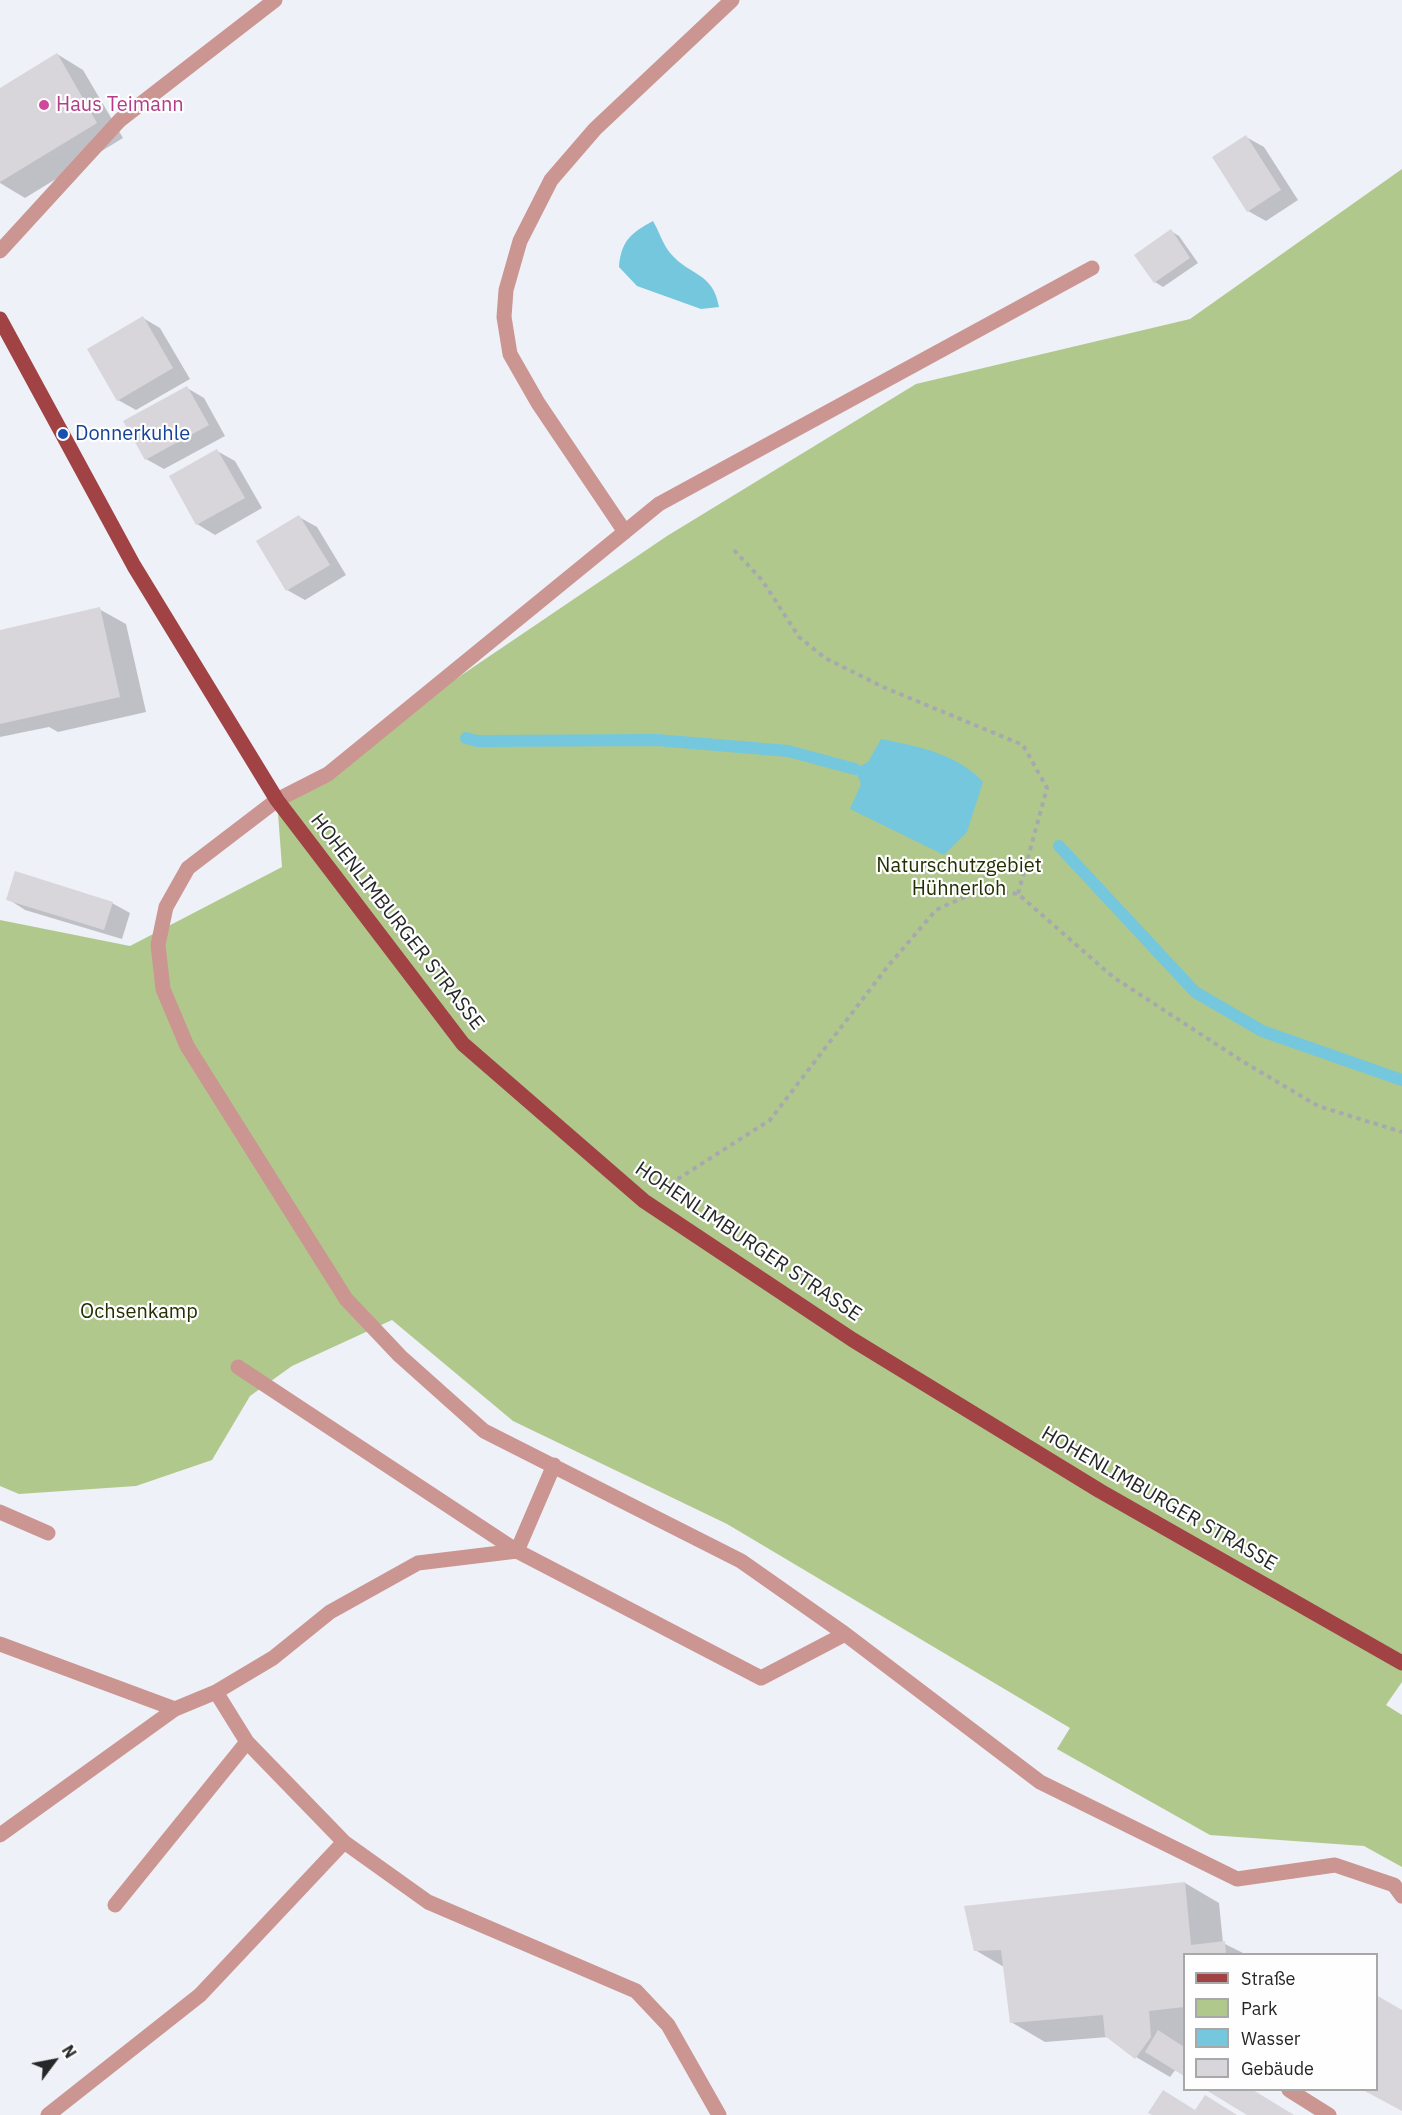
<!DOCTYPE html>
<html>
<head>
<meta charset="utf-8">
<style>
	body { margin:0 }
	#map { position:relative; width:1402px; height:2115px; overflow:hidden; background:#eef1f7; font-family:"IBM Plex Sans",sans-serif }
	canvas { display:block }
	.legend { position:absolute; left:1183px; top:1953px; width:195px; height:138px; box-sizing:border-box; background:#fefefe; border:2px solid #a8a8a9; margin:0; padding:8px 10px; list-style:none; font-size:18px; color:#262729 }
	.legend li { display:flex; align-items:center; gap:12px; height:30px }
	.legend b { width:30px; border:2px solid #a8a8a9 }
	.north { position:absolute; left:24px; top:2031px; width:60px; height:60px; -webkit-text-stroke:4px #fefefe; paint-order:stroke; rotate:58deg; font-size:16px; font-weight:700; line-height:24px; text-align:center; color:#262729 }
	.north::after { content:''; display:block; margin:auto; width:21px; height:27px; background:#262729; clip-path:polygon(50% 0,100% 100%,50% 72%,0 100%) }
</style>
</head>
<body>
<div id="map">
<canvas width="1402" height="2115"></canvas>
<ul class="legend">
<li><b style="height:8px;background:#a14344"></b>Straße</li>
<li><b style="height:16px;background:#b1c88d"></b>Park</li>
<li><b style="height:16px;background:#74c7dd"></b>Wasser</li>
<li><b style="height:16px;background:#d8d5db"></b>Gebäude</li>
</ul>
<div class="north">N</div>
</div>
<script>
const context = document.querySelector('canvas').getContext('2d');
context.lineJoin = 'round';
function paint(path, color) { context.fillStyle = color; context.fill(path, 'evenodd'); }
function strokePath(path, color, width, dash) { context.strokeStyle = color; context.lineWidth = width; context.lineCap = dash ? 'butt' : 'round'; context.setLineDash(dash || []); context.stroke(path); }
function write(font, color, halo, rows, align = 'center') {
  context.font = font + ' "IBM Plex Sans",sans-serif'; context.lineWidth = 4.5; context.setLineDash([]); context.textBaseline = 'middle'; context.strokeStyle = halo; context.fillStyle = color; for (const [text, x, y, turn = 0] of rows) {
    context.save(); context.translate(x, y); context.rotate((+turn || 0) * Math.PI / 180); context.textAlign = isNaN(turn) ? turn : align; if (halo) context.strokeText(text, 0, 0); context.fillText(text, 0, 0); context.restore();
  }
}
paint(new Path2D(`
	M1402,169V1682L1386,1705L1402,1715V1867L1364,1846L1210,1835L1057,1749L1070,1728L727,1524L513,1421L392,1320L292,1366L250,1396L212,1460L136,1486L19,1494L0,1486V920L130,946L282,867L277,800L667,536L916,384L1190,319Z`), '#b1c88d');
paint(new Path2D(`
	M653,221C659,231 663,245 671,254C690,276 713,272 719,307L701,309L637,286L619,267C621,241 631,233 653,221Z
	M881,739C917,746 958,754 983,782L967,832L944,855L850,809L861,784L855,769L868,762Z`), '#74c7dd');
paint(new Path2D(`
	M57,54L83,70L123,138L25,198L0,183V90Z
	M1246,137L1264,147L1298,200L1266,221L1248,211Z
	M1171,231L1179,236L1198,263L1163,287L1155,282Z
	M143,318L160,328L190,379L136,410L118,400Z
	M187,388L204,398L225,436L164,469L146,459Z
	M217,451L235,461L262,508L215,535L197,524L171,477Z
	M299,517L317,527L346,575L305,600L287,590Z
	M99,609L126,624L146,712L58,732L49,727L0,737V631Z
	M8,899L112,903L130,913L122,939L25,910Z
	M1185,1883L1219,1903L1223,1943L1245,1954H1184V2075L1176,2069L1170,2077L1136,2057L1108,2037L1045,2042L1011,2022L1004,1967L975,1950Z
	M1208,2090H1252L1293,2115H1250Z`), '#0003');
strokePath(new Path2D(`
	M466,738L477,741L657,740L788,751L855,769
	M1059,846L1195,992L1262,1031L1402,1080`), '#74c7dd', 12);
paint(new Path2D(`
	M57,53L97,123L0,182V88Z
	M1246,135L1281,190L1247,212L1212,157Z
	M1171,229L1190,258L1154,283L1134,255Z
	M143,316L173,368L117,401L87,349Z
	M187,386L209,425L145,460L123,421Z
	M217,449L245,498L196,525L169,476Z
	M299,515L330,565L286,591L256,541Z
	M100,607L120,697L0,724V630Z
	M15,871L113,902L104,930L6,900Z
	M1185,1882L1191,1945L1225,1941L1226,1954H1184V2007L1149,2011L1151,2037L1135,2059L1105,2036L1103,2015L1010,2023L1001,1950L974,1951L964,1906Z
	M1376,1995L1402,2010V2111L1363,2090H1376Z
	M1158,2030L1184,2047V2076L1145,2052Z
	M1163,2090L1195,2110L1205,2095L1237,2115H1152L1148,2113Z
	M1206,2090H1253L1294,2115H1247Z`), '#d8d5db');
strokePath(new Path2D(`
	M734,550L762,580L799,637L825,658L883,687L1023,745L1047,788L1018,894
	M670,1184L770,1120L888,966L936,910L982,889L1018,894L1113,977L1242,1061L1318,1106L1402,1132`), '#a6a9ad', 4, [4.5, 4.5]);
strokePath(new Path2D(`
	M1092,268L659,504L328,774L277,800L188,868L166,907L158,945L163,989L187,1046L346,1299L400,1356L484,1431L741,1561L845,1634L1040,1782L1237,1879L1335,1865L1394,1885L1402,1896
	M625,532L538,403L510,354L504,317L506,290L520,241L551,180L595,129L732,0
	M238,1367L517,1551L554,1465
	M0,1512L48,1533
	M0,1644L175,1709
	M216,1692L247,1742L344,1842L428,1902L636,1991L668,2025L719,2115
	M0,1835L175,1709L216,1692L273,1658L330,1612L418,1563L517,1551L761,1678L845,1634
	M115,1905L247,1742
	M1289,2090L1329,2115
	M48,2115L200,1995L344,1842`), '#cb9592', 15);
strokePath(new Path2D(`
	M0,251L120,120L275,0`), '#cb9592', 15);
strokePath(new Path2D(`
	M0,319L134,566L277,800L463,1044L644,1201L853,1340L1100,1491L1402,1663`), '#a14344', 15);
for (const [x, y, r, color] of [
	[44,105,6,"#d1479c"],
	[63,434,6,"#1a4fb4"]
]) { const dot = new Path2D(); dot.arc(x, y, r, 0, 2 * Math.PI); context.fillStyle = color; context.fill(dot); strokePath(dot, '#fefefe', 2); }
write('20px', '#b23c85', '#fefefe', [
	["Haus Teimann",56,105]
], 'left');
write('20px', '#164399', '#fefefe', [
	["Donnerkuhle",75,434]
], 'left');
write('20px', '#223001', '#fefefe', [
	["Naturschutzgebiet",959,866],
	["Hühnerloh",959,889],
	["Ochsenkamp",139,1312]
]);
write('20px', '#262729', '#fefefe', [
	["HOHENLIMBURGER STRASSE",397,922,52],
	["HOHENLIMBURGER STRASSE",748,1242,34],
	["HOHENLIMBURGER STRASSE",1159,1499,30]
]);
</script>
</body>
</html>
